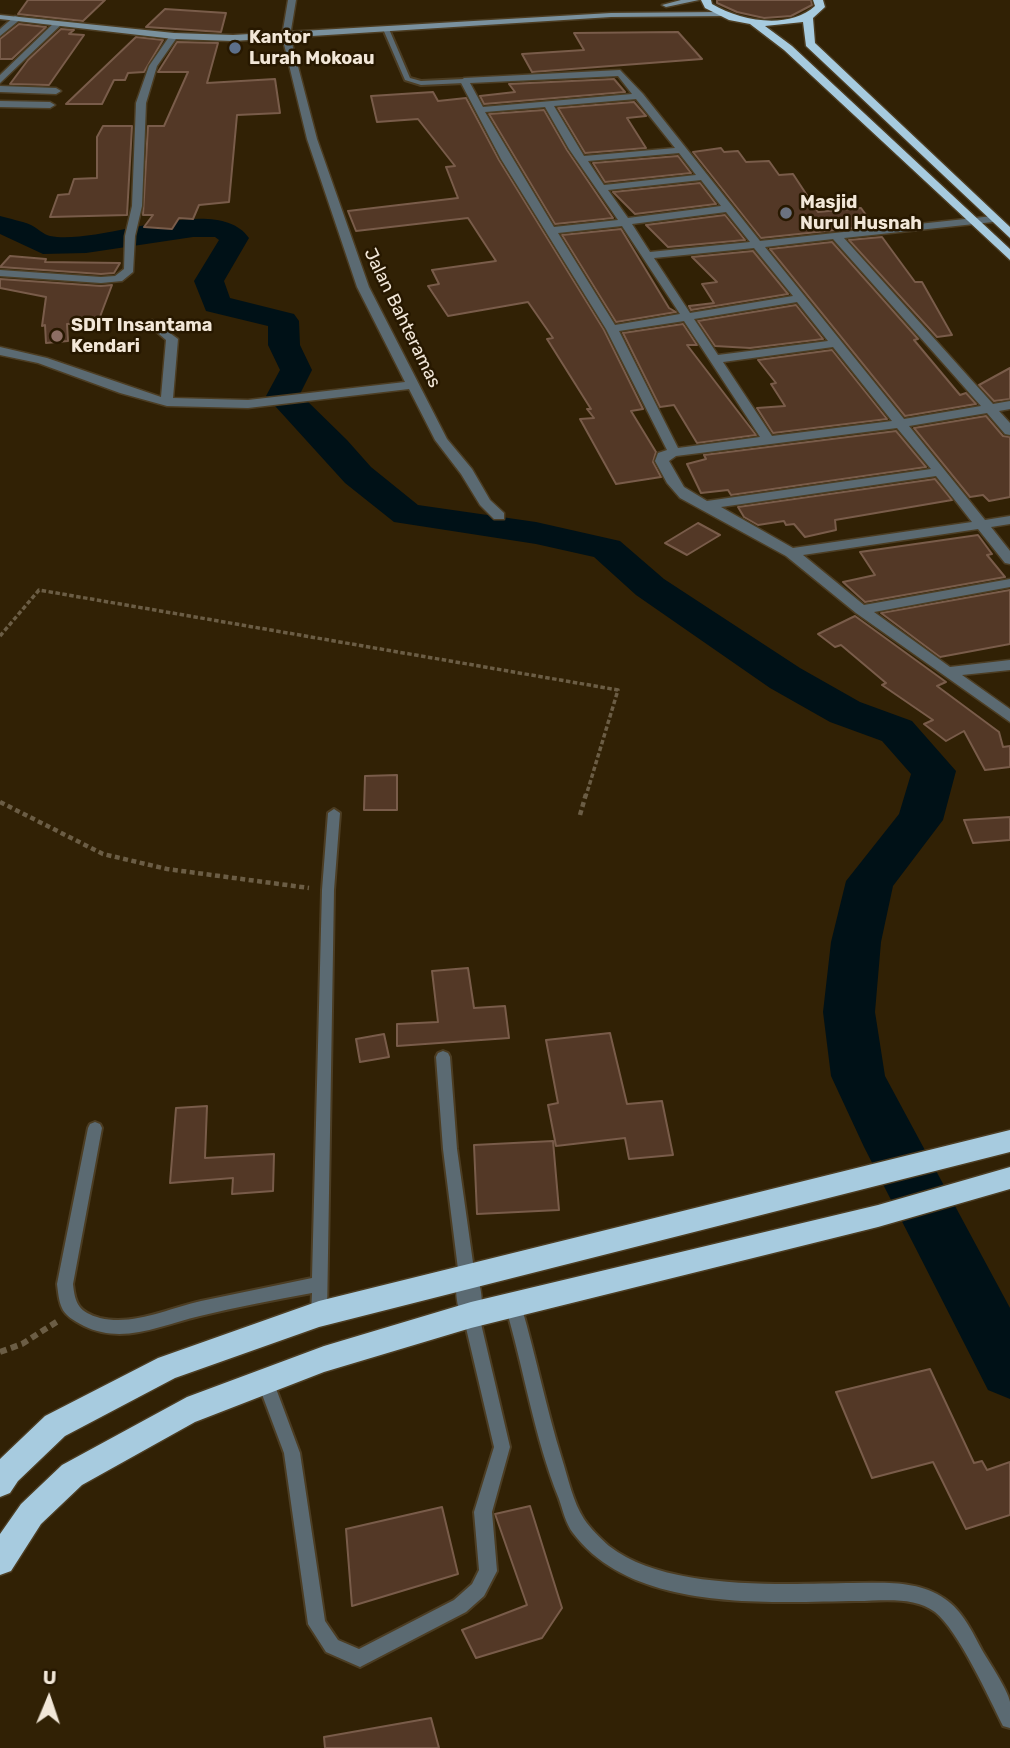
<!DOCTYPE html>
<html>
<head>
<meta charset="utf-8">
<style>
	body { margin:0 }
	#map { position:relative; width:1010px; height:1748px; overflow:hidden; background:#312105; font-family:Rubik,sans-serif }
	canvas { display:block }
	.north { position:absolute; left:14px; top:1664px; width:70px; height:70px; -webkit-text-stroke:5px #271800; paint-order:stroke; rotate:2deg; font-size:19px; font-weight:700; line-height:28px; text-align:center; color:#f2e7d8 }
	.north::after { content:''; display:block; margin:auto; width:24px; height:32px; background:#f2e7d8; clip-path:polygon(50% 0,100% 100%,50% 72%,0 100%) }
</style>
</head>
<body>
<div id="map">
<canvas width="1010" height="1748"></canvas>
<div class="north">U</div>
</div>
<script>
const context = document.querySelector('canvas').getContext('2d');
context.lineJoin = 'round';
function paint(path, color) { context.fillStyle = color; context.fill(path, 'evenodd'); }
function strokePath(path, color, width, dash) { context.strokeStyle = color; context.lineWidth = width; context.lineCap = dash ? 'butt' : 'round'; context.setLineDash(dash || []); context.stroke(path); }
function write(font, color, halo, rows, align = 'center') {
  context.font = font + ' Rubik,sans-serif'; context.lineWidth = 5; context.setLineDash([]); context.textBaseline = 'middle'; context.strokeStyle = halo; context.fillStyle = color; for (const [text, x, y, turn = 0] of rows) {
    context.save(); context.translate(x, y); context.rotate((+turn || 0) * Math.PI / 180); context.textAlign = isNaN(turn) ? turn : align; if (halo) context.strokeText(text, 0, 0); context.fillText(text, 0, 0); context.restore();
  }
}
paint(new Path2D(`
	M0,216C10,219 22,221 31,225C37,228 44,235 50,236C101,246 217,191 249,238L224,281L230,298L294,314L299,321L300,345L312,370L300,394L347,440L371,467L418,505L536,522L620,541L664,579L800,668L860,702L912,721L956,771L943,820L893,886L881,942L875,1012L885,1076L1010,1308V1399L988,1390L864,1147L831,1076L823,1012L831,942L846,881L899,814L911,774L882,741L830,722L770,688L636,595L594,557L536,544L394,522L345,483L266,396L280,370L268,345V326L206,311L194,281L219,240L215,237H193L86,253L43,254L0,234Z`), '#001117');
const building = new Path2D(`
	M28,0H105L83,21L18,14Z
	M717,0H811L812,5L791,16L764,18L737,12L717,3Z
	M165,9L226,13L221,32L146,27Z
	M19,24L46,27L12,59H0V39Z
	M61,29L74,30L69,34L84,35L49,85L10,84L28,60Z
	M678,32L702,59L532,72L522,54L584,50L574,33Z
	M136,37L163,40L144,72L128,73L125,80H114L102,104H66Z
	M177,42L218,43L207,83L275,79L280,113L237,115L229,202L199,205L193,219L179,218L172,229L144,227L153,215H143L148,126H164L188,72H158Z
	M614,79L625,92L484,104L480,96L515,92L509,84Z
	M433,92L438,101L466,98L499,160L604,330L643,409L631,411L656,452L653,462L661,477L616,484L580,419L594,418L587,409H591L547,339L553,338L528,302L448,316L428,286L439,284L432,270L496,261L468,218L356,231L348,211L458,198L446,167L455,166L418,119L377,122L371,96Z
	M634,102L646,116L627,118L646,148L585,153L558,108Z
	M544,110L567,150L613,218L555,224L489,114Z
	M103,126H132L127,215L50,217L58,195L69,194L74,179L97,178V137Z
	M721,148L724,152L738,151L746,162L769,161L779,175L793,174L818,212L861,208L874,226L761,238L693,152Z
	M678,156L691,173L605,182L593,163Z
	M700,183L716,204L635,214L613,192Z
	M725,215L745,240L668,247L646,225Z
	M621,229L669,308L676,312L616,322L562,235Z
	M882,237L915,282H922L952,335L937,337L849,240Z
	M832,242L918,339L914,340L960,395L966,393L976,404L905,416L770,249Z
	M753,251L788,294L691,310L689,306L714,303L702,284L717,282L692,257Z
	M10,256L46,259L45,262L120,263L114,273L101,274L0,267Z
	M0,279L101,286L112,285L98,322L67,324L68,341L46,343L45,325L42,326L46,297L0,288Z
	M796,305L823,339L750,348L715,346L698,321Z
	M683,324L697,345H687L756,435L697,443L674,405L660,407L623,333Z
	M832,350L887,419L773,433L757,408L785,406L771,384L776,383L758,360Z
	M1010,368V399L994,401L979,385Z
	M986,416L1003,436L1010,437V497L989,501L983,495L970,497L914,428Z
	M896,431L926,467L731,495L728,490L701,493L687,464L706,459L704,455Z
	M935,479L952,500L835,520L836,530L805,537L794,524L786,525L784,521L758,525L744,517L738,507Z
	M698,523L720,535L687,555L665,543Z
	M978,535L992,554L987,555L1005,577L865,602L843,582L875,575L860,552Z
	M1010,590V644L940,657L881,613Z
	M855,616L946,682L937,686L999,732L1003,747L1010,746V767L985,770L964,731L946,741L924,724L933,720L882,685L886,683L841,645L835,647L818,634Z
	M397,775V810H364L365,776Z
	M1010,817V840L973,843L964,820Z
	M468,968L474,1008L505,1006L509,1038L397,1046V1024L438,1022L432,971Z
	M610,1033L627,1104L662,1101L673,1155L629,1159L625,1138L556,1146L548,1105L558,1103L546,1040Z
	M384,1034L389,1057L360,1062L356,1039Z
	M207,1106L205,1158L274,1154L273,1191L232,1194L233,1178L170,1183L176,1108Z
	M553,1141L559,1210L477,1214L474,1145Z
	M930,1369L974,1463L982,1461L987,1470L1010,1462V1515L966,1529L933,1462L872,1478L836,1392Z
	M530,1506L562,1608L542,1638L476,1658L462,1630L527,1605L495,1514Z
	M442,1507L458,1574L352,1606L346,1529Z
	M431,1718L439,1748H325L324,1737Z`);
paint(building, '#533826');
strokePath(building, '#795c4a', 2);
const lane = new Path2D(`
	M386,27L389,29L410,78L421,81L464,79L467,81L464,83L421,85L405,80L383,29Z
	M334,809L340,813L334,890L327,1314L324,1319L319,1321L314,1319L311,1314L312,1293C274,1300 237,1307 200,1316C161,1325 123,1345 84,1326C61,1314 60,1309 57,1284L88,1128L90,1124L95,1122L100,1124L102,1128L73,1284C75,1304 79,1312 100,1318C134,1326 169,1308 201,1301C238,1293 275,1286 312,1278L322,890L328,813Z
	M443,1051L448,1053L450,1057L457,1149L475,1277L472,1282L467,1284L462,1282L459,1277L443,1149L436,1057L438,1053Z
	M513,1298L518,1300L521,1305C536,1356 546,1408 562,1459C568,1478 573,1502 584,1519C590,1528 601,1539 609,1546C666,1591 783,1584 853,1583C884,1583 918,1580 945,1599C962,1610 973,1633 982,1650C989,1662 1008,1690 1010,1702C1010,1710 1010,1720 1010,1728L1003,1726C989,1698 958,1630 935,1612C914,1596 882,1601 857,1601C769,1602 633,1613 573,1533C566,1524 563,1511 559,1499C534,1437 524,1369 505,1305L508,1300Z
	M471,1308L477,1310L479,1315L510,1447L492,1512L497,1571L484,1596L466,1612L360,1667L326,1652L308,1624L284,1453L257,1381L259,1375L265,1373L271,1375L300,1453L325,1621L338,1640L359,1649L454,1600L472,1584L479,1570L474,1512L494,1447L463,1315L465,1310Z`);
const street = new Path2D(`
	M288,0H296L290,36L317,139L369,287L447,439L472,469L490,500L504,513V519H494L480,505L461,474L435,440L409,389L248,408L167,406L120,393L38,363L0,355V347L47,358L161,397L166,340L146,323L152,320L178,339L173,398L248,400L405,382L357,287L307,139L282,36Z
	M15,16L22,18L0,36V29Z
	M56,21L63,23L0,83V75Z
	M171,34L178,36L157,66L146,103L142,206L135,236L133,272L122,281L101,283L0,276V270L101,277L115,276L124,269L125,236L132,206L136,103L149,66Z
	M620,70L643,94L760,241L993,216L998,219L993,222L844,238L993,404L1010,401V409L999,411L1010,423V435L1005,434L987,413L909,426L985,520L1010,516V524L991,527L1010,551V564L1005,563L978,529L803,555L864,605L1010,579V587L874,612L950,667L1010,660V670L962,675L1010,709V722L856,613L786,556L680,498L667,483L655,461L658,453L667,450L606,329L501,159L460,81L464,78ZM618,76L632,94L483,107L470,83ZM636,99L675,148L584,156L554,106ZM545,107L569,149L618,220L554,227L485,112ZM679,153L696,175L604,185L588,161ZM701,180L721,206L628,218L608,190ZM726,212L750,242L650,252L632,224ZM622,226L680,314L615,325L558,233ZM833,239L981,406L904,419L765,247ZM754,248L793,296L690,313L654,258ZM797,302L828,341L718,355L694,319ZM684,321L760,437L678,448L619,331ZM833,347L892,421L772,436L723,362ZM897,428L931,469L707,501L684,487L669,461L676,456ZM936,476L972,522L793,548L721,507Z
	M0,86L56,88L61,91L56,94L0,92Z
	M0,101L50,102L55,105L50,108L0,107Z
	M467,1267L475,1270C481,1283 485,1309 479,1322L471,1325L463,1322C457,1309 453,1283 459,1270Z`);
const secondary = new Path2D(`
	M681,0H699L666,7L662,5Z
	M719,12L722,16L611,17L233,41L174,39L0,19V15L174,33L233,35L611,13Z`);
const highway = new Path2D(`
	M701,0H711L712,4C741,21 788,30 815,6L813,0H823L825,7L813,18L815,43L1010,227V238L806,46L803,22L765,26L792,46L1010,249V260L784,50L750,24L729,20L705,8Z
	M1010,1130V1152L319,1327L175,1378L65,1436L18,1481L10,1493L0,1497V1459L45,1416L158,1358L319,1301Z
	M1010,1167V1189L878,1227L471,1328L324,1372L195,1422L82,1485L41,1524L11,1571L0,1575V1534L21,1504L62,1465L187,1397L324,1346L471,1302L878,1205Z`);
strokePath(lane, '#4c3d23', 4);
strokePath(street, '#4c3d23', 3);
strokePath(secondary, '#4c3d23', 3);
strokePath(highway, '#4c3d23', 3);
strokePath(new Path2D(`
	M0,636L39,590L618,690L586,796`), '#6b5d45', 3.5, [4.5, 2.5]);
strokePath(new Path2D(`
	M0,802L103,854L167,869L309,888
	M580,815L586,794`), '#6b5d45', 4.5, [5, 3.5]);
strokePath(new Path2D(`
	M0,1352L22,1344L58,1321`), '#6b5d45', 6, [7, 4.5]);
paint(lane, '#5b6a72');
paint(street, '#5b6a72');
paint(secondary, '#7a919e');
paint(highway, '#a7cbdf');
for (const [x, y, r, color] of [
	[235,48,7,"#5c6f8a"],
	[786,213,7,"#6b7280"],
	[57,336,7,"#8d6e63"]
]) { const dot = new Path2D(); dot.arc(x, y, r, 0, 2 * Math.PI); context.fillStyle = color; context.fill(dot); strokePath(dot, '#271800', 2.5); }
write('bold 18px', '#f2e7d8', '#271800', [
	["Kantor",249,38],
	["Lurah Mokoau",249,59],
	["Masjid",800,203],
	["Nurul Husnah",800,224],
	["SDIT Insantama",71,326],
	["Kendari",71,347]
], 'left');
write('18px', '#f2e7d8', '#271800', [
	["Jalan Bahteramas",402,318,64]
]);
</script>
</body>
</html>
